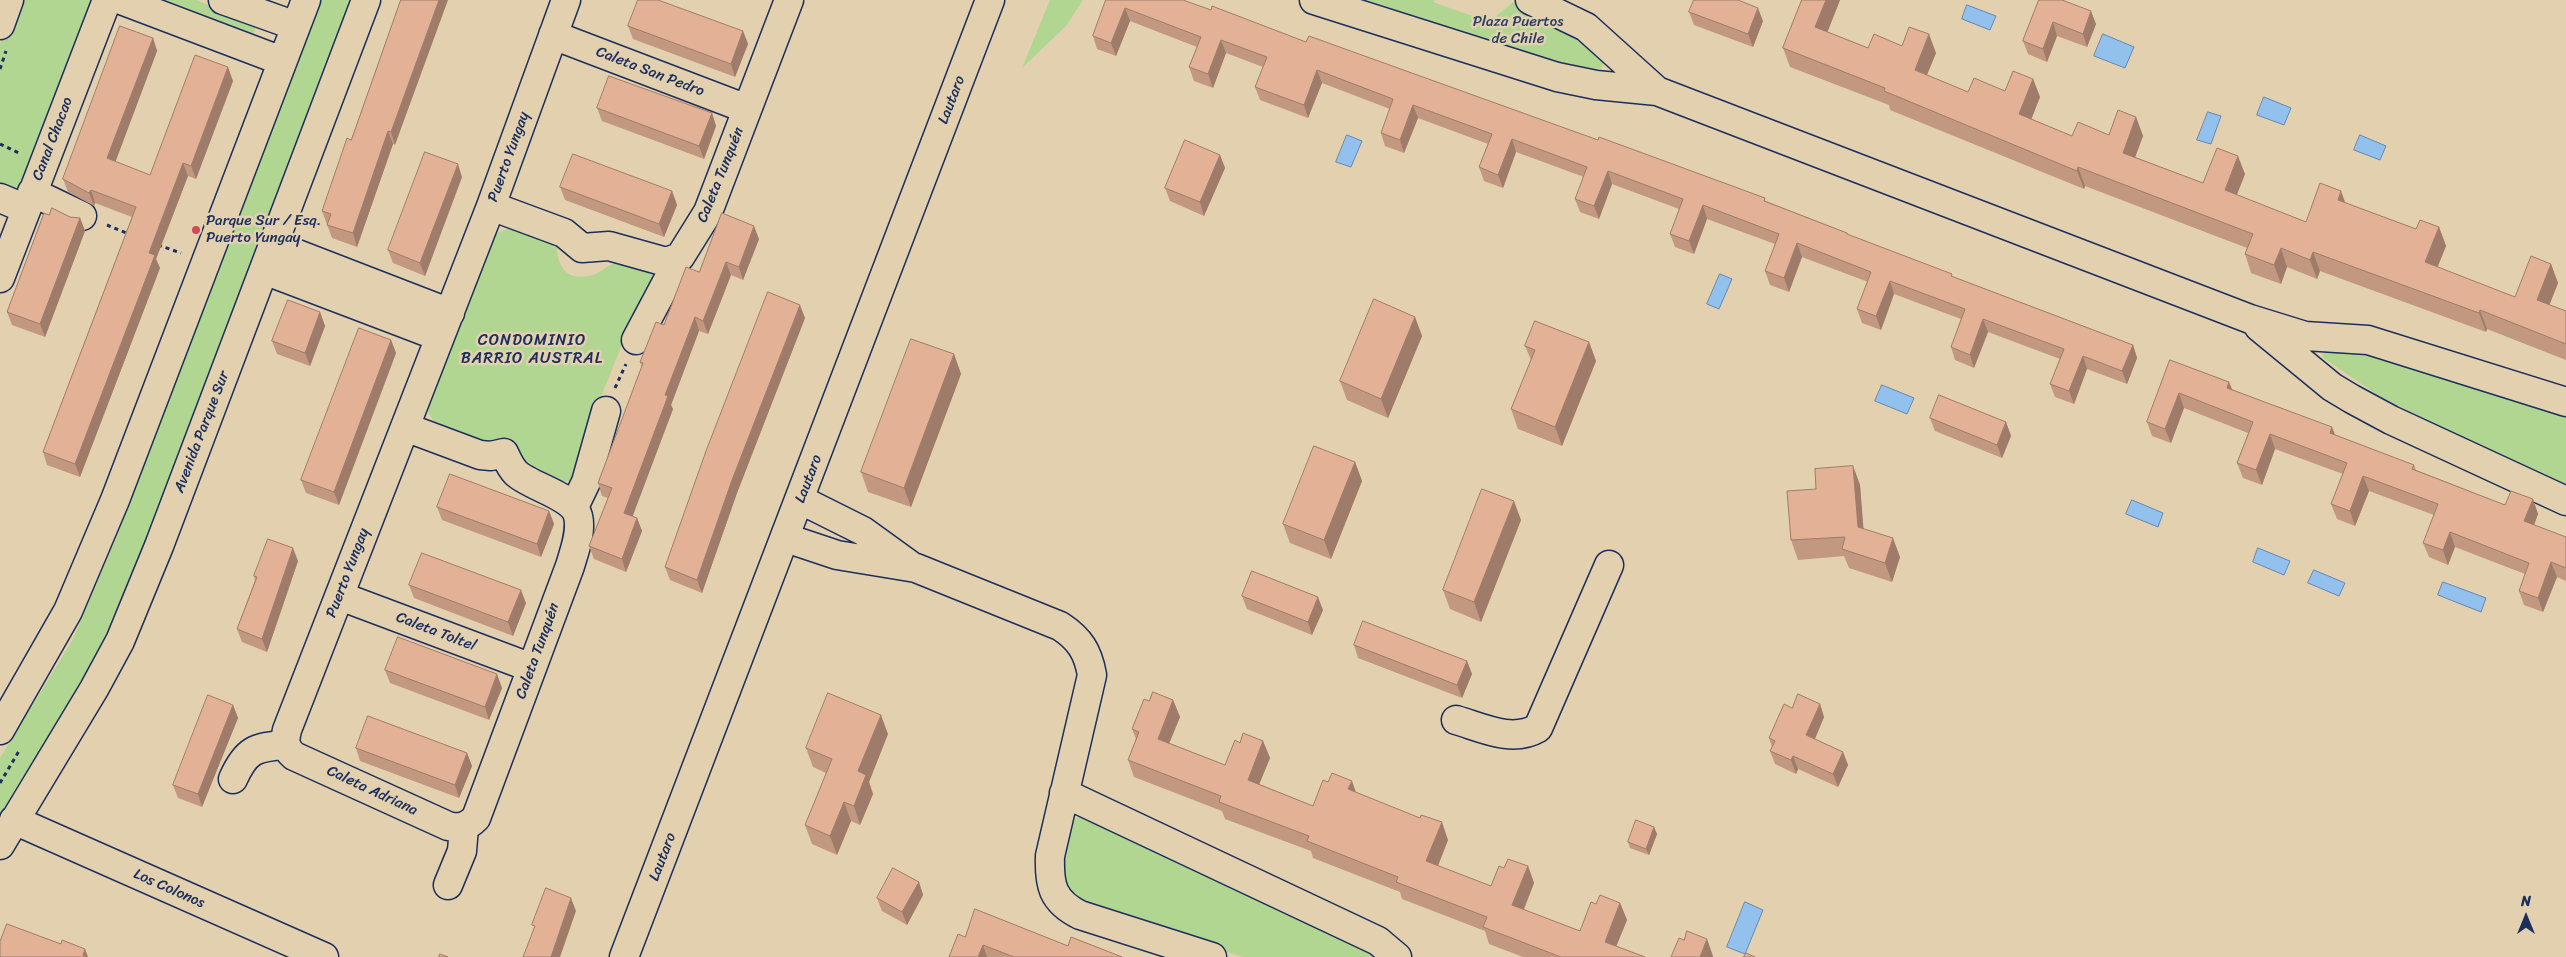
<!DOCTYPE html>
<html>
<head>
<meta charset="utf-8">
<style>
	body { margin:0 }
	#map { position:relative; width:2566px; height:957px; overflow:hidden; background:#e3d0ae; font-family:Sriracha,sans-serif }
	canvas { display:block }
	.north { position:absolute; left:2501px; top:892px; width:50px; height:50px; -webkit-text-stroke:4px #e3d0ae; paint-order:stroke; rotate:0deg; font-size:14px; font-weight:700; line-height:20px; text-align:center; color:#1b2f5e }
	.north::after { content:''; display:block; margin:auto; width:18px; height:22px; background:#1b2f5e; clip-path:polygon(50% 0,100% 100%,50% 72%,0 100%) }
</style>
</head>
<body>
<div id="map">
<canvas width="2566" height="957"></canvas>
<div class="north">N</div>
</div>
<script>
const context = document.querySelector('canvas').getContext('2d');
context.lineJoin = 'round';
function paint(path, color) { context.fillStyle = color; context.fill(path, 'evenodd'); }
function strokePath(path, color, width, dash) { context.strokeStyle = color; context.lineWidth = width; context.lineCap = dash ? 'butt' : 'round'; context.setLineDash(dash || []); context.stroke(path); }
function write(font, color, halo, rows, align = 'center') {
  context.font = font + ' Sriracha,sans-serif'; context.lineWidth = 5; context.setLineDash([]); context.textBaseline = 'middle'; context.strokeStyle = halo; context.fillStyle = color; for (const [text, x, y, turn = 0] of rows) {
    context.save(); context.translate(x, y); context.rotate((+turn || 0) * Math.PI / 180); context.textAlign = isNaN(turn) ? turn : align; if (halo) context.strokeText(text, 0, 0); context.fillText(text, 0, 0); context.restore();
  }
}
paint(new Path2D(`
	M16,0H91L16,193L0,187V44Z
	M151,0H196L257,24L251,40Z
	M320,0H353L166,493L90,670L21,782L0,821V758L72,641L117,536Z
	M1050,0H1083L1066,26L1022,68Z
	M1342,0H1435L1433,2L1489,22L1513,2L1589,39L1605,60L1601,68L1586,71Z
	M510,228L517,229L557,247C557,270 571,283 595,274C604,271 608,263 619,263C631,263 648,274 659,278L625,337L592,419L575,481H563L548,477L476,438L435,423L426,409L492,235Z
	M2342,346L2566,413V485L2465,440L2379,396L2322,357L2325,350Z
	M1085,815L1381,957H1243L1092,910L1071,899L1059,872L1069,825L1075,819Z`), '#b1d691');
const water = new Path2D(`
	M1967,5L1996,16L1990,30L1962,19Z
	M2103,34L2134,47L2125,68L2094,56Z
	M2264,97L2291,108L2284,125L2257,115Z
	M2208,112L2221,116L2211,144L2197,140Z
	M1347,135L1362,141L1351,167L1336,162Z
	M2360,135L2386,146L2380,160L2354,150Z
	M1720,274L1732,279L1719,309L1707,304Z
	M1882,385L1914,398L1907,414L1875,401Z
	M2132,500L2163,513L2158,527L2126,514Z
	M2258,548L2290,561L2284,575L2253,562Z
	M2314,570L2345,583L2339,596L2308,583Z
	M2443,582L2486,598L2481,612L2438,595Z
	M1745,902L1763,910L1745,954L1727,947Z`);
paint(water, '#93c1ed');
strokePath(water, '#6387b4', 1);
const minor = new Path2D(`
	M121,0L282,61
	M223,0L296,26
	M1314,0L1557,77L1596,85L1657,91L2250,319L2305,336L2368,340L2566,402
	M1530,0L1586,27L1657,91
	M0,25L9,0
	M553,35L747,109
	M32,192L82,216
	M0,198L26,209
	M491,206L564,233L582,248L609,246L666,262L680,257L708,212L789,0
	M274,245L450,313
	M264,270L440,337
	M0,278L107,0
	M2259,327L2332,387L2352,399L2391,420L2566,501
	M636,340L670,276L673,261
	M405,427L480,455L491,456L504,453C507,459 510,467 516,473C531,487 574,496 578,516C582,532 574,552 570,566L476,818C467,827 460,829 448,826L294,756C285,748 284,742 287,730L491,206L566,0
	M801,500L863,531L910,565
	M574,507L586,482L606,411
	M786,538L837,555L916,568L1060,626C1080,639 1088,652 1092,675L1050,856C1049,885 1052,901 1080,915L1212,957
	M340,596L532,668
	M1456,720C1483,728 1512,743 1538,728L1609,565
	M0,730L68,611L115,500L306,0
	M233,779C246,750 255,747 285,745
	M1064,793L1378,941L1397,957
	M14,820L324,957
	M0,845L94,689L120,641L159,546L366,0
	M448,885L462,851L464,827
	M624,957L990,0`);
strokePath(minor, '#1b2f5e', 31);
strokePath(new Path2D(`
	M0,69L6,51
	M0,144L19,153
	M107,225L129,234
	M158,245L181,253
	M615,388L626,364
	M0,783L19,751`), '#1b2f5e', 3, [4, 4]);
strokePath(minor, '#e3d0ae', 28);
paint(new Path2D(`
	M401,0L395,145L393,144L357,247L332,238L322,211L351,140Z
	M1106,0L1211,10L1306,42L1766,201L1847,233L1848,235L1954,277L2133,345L2137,358L2127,384L2087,369L2074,404L2055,397L2050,384L2060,359L1988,332L1974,368L1955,360L1951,347L1961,319L1894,294L1881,330L1862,323L1857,309L1868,282L1802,257L1789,292L1770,285L1765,271L1775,244L1707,219L1694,254L1675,247L1670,234L1679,209L1612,184L1599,219L1580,212L1575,199L1584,177L1516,152L1503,188L1484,181L1479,167L1488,144L1418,118L1404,153L1385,146L1381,133L1390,109L1322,83L1308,118L1260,100L1255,87L1263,67L1226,53L1213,88L1194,81L1189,67L1197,47L1130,21L1116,56L1097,49L1093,36Z
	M1802,0H1840L1827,32L1868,48L1902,46L1936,53L1927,75L1968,92L2005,91L2033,79L2040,97L2031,119L2072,136L2109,135L2136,117L2143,136L2135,157L2203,183L2245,174L2237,195L2306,222L2345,203L2416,229L2439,227L2446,246L2437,267L2515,297L2551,264L2558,283L2549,305L2566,311V360L2487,329L2486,332L2320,271L2317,279L2287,267L2281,284L2251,273L2245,254L2247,248L2085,186L2084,189L1890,110L1889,105L1790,67L1783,48Z
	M2039,0L2096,24L2087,47L2057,36L2047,62L2028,54L2023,41Z
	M1689,12L1763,21L1753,47L1694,25Z
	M628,26L743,31L748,44L735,77L633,39Z
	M153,38L157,51L115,162L150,175L233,81L196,179L188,176L156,259L160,268L80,477L47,465L43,452L132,217L95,203L94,206L68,192L63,179Z
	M597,108L712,113L716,126L704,159L602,121Z
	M1220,155L1225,168L1204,216L1170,201L1165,188Z
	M462,177L425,276L393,263L388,250Z
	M560,187L672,191L677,205L664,237L565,200Z
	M49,215L80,218L85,231L45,337L12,325L7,312Z
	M759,239L743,280L731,275L708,334L699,331L671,405L673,409L632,516L637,518L642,531L626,572L594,559L589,546L608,498L602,496L598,483L642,367L640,362L699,272Z
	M320,312L325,326L310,366L277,354L272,341Z
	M1415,317L1422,336L1388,418L1347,400L1340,381Z
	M805,318L737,493L702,593L670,580L665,567Z
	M391,340L396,353L339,505L306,493L301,480Z
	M1589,342L1596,361L1562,446L1518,429L1511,409L1531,360L1525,346Z
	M954,354L961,374L911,507L868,492L861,472Z
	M2170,360L2229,382L2232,389L2335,435L2414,465L2416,470L2505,505L2533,499L2538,514L2534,525L2566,537V581L2557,577L2543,612L2524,605L2519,591L2525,574L2455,547L2448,565L2429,557L2423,543L2434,515L2369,491L2355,526L2337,519L2331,504L2343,474L2275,449L2262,485L2243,478L2237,463L2248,433L2184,408L2171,443L2152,436L2147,422Z
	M1930,418L2006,422L2011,436L2002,458L1935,431Z
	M1355,462L1362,481L1331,559L1290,543L1283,524Z
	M1853,466L1860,485L1863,529L1900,557L1892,582L1849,568L1844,556L1798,560L1791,540L1816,489Z
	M437,507L549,511L554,524L541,557L442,520Z
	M1521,520L1481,622L1450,609L1443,590Z
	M298,561L267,652L242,642L237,629L255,580L254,576Z
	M409,585L526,603L513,636L414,598Z
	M1242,596L1323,610L1312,635L1247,609Z
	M1354,645L1467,661L1472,674L1462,698L1358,658Z
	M385,670L502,688L489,720L390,683Z
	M1173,700L1180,717L1169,743L1225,765L1240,743L1263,741L1270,758L1259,784L1313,806L1356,792L1448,840L1438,866L1491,886L1504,868L1528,866L1534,883L1524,910L1580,931L1596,904L1620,903L1627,920L1616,946L1645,957H1523L1489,944L1485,931L1402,899L1400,892L1313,858L1311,851L1225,819L1222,811L1134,777L1128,760L1136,739L1132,729L1149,701Z
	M1820,704L1824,717L1815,739L1843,752L1848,765L1838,787L1798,769L1796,774L1775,764L1770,751L1772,747L1769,738L1792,708Z
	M233,705L238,718L202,807L178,798L173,785Z
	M888,734L869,782L873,794L860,825L851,821L837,855L812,844L805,825L826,773L813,767L806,748Z
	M356,748L467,753L472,766L459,798L360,761Z
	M1654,827L1657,834L1649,855L1630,848L1628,842Z
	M919,882L923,895L907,925L882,911L877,898Z
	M965,937L1068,946L1122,957H949Z`), '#c39881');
paint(new Path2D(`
	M439,0H448L395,145L391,132Z
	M1826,0H1840L1822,46L1815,27Z
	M1125,8L1130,21L1116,56L1111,43Z
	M1758,8L1763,21L1753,47L1748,34Z
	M2091,11L2096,24L2087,47L2083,34Z
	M2053,22L2057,36L2047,62L2043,49Z
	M743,31L748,44L735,77L731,64Z
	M1929,34L1936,53L1921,89L1915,70Z
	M153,38L157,51L112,171L107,158Z
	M1221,40L1226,53L1213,88L1208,74Z
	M228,67L233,81L196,179L191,166Z
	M1317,70L1322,83L1308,118L1304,105Z
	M2033,79L2040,97L2026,133L2019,114Z
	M1413,105L1418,118L1404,153L1400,140Z
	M712,113L716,126L704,159L699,146Z
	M2136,117L2143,136L2130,171L2123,153Z
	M388,131L393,144L357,247L353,233Z
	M1512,139L1516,152L1503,188L1498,175Z
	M1220,155L1225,168L1204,216L1200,202Z
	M2238,156L2245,174L2231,209L2225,190Z
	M183,163L188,176L156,259L160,268L80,477L75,464L149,253Z
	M458,164L462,177L425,276L420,263Z
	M2078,167L2085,186L2084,189L2077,171Z
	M1608,171L1612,184L1599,219L1594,206Z
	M91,190L95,203L94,206L89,193Z
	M672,191L677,205L664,237L659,224Z
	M2341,191L2348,210L2338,200Z
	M1703,205L1707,219L1694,254L1689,241Z
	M80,218L85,231L45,337L40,324Z
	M754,226L759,239L743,280L739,267Z
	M2439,227L2446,246L2432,281L2425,262Z
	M1797,243L1802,257L1789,292L1784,278Z
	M2281,248L2287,267L2281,284L2274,265Z
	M2313,252L2320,271L2317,279L2310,260Z
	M726,262L731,275L708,334L703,321Z
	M2551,264L2558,283L2544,319L2537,300Z
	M1890,281L1894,294L1881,330L1876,316Z
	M800,305L805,318L737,493L702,593L697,580L732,480Z
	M2480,310L2487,329L2486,332L2479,313Z
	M320,312L325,326L310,366L305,353Z
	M695,317L699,331L671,405L673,409L629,526L624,513L665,395Z
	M1415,317L1422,336L1388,418L1381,399Z
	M1983,319L1988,332L1974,368L1970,355Z
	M391,340L396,353L339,505L334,492Z
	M1589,342L1596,361L1562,446L1555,427Z
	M2133,345L2137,358L2127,384L2122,371Z
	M954,354L961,374L911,507L904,488Z
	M2083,356L2087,369L2074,404L2069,391Z
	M2229,382L2235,397L2227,388Z
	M2179,393L2184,408L2171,443L2165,429Z
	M2006,422L2011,436L2002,458L1997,445Z
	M2332,427L2338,442L2330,433Z
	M2270,434L2275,449L2262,485L2256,470Z
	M1355,462L1362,481L1331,559L1324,540Z
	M1853,466L1860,485L1865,547L1858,527Z
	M2363,476L2369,491L2355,526L2350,511Z
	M2533,499L2538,514L2530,536L2524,521Z
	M1514,501L1521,520L1481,622L1474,602Z
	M549,511L554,524L541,557L537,544Z
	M637,518L642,531L626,572L622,559Z
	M2450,532L2455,547L2448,565L2443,550Z
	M1893,538L1900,557L1892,582L1885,563Z
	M293,548L298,561L267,652L262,639Z
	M2551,562L2557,577L2543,612L2538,598Z
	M521,590L526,603L513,636L508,622Z
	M1318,597L1323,610L1312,635L1308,622Z
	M1467,661L1472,674L1462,698L1457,685Z
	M497,674L502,688L489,720L485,707Z
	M1173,700L1180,717L1164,756L1158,739Z
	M1820,704L1824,717L1811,748L1806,735Z
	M233,705L238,718L202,807L198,794Z
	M881,715L888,734L869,782L873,794L860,825L854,806L858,771Z
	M1263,741L1270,758L1254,797L1248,780Z
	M1843,752L1848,765L1838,787L1833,774Z
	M467,753L472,766L459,798L455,785Z
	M1793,756L1798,769L1796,774L1791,760Z
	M1352,781L1358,798L1348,789Z
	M844,802L851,821L837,855L830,836Z
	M1442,822L1448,840L1433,878L1426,861Z
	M1654,827L1657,834L1649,855L1646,849Z
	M1528,866L1534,883L1518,923L1512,905Z
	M919,882L923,895L907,925L902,912Z
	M571,898L576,911L560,957H551Z
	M1620,903L1627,920L1612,957L1605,942Z
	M1707,939L1713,956V957H1700Z
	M983,945L987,957H978Z
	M85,949L88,957H83V955Z`), '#9f7c69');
const building = new Path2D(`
	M401,0H439L391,132L388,131L353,233L327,225L331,214L322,211L347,138L351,140Z
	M638,0H658L743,31L731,64L628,26Z
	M1106,0H1183L1211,10L1212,6L1306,42L1309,36L1598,140L1599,137L1765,198L1764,201L1847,233V234L1952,274L1951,276L2133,345L2122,371L2083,356L2069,391L2050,384L2064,349L1983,319L1970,355L1951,347L1965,309L1890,281L1876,316L1857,309L1871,272L1797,243L1784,278L1765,271L1779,234L1703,205L1689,241L1670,234L1683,199L1608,171L1594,206L1575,199L1587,167L1512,139L1498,175L1479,167L1492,134L1413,105L1400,140L1381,133L1393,99L1317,70L1304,105L1255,87L1267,57L1221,40L1208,74L1189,67L1201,37L1125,8L1111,43L1093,36Z
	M1694,0H1738L1758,8L1748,34L1689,12Z
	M1802,0H1826L1815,27L1868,48L1874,34L1902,46L1909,27L1929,34L1915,70L1968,92L1974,78L2005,91L2013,71L2033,79L2019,114L2072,136L2078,122L2109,135L2118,110L2136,117L2123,153L2203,183L2217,148L2238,156L2225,190L2306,222L2320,183L2341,191L2338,200L2416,229L2420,220L2439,227L2425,262L2515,297L2531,256L2551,264L2537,300L2566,311V344L2480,310L2479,313L2313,252L2310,260L2281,248L2274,265L2245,254L2253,234L2078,167L2077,171L1884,91L1885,88L1783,48Z
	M2039,0H2062L2091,11L2083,34L2053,22L2043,49L2023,41Z
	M120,26L153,38L107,158L150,175L195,55L228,67L191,166L183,163L149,253L155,255L75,464L43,452L136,207L91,190L89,193L63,179Z
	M609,76L712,113L699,146L597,108Z
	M1185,140L1220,155L1200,202L1165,188Z
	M425,152L458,164L420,263L388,250Z
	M573,154L672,191L659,224L560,187Z
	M52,208L70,217L80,218L40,324L7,312L44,213L49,215Z
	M722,213L754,226L739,267L726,262L703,321L695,317L665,395L668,396L624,513L637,518L622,559L589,546L612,488L598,483L643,363L640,362L656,322L664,325L686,267L699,272Z
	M768,292L800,305L732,480L697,580L665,567L706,451Z
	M1374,299L1415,317L1381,399L1340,381Z
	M288,300L320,312L305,353L272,341Z
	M1535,321L1589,342L1555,427L1511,409L1535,350L1525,346Z
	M359,328L391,340L334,492L301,480Z
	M911,339L954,354L904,488L861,472Z
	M2170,360L2229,382L2227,388L2332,427L2330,433L2414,465L2412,469L2505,505L2511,491L2533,499L2524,521L2566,537V568L2551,562L2538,598L2519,591L2529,563L2450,532L2443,550L2423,543L2438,504L2363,476L2350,511L2331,504L2347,463L2270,434L2256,470L2237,463L2253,422L2179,393L2165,429L2147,422Z
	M1939,395L2006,422L1997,445L1930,418Z
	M1314,446L1355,462L1324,540L1283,524Z
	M1853,466L1858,527L1893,538L1885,563L1842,549L1845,537L1791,540L1787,491L1816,489L1815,469Z
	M450,474L549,511L537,544L437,507Z
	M1482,489L1514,501L1474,602L1443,590Z
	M268,539L293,548L262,639L237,629L257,577L254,576Z
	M422,553L521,590L508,622L409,585Z
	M1252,571L1318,597L1308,622L1242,596Z
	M1363,621L1467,661L1457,685L1354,645Z
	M398,637L497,674L485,707L385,670Z
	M1153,692L1173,700L1158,739L1225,765L1235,740L1240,743L1243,733L1263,741L1248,780L1313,806L1323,780L1328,782L1332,773L1352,781L1348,789L1420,818L1421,815L1442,822L1426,861L1491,886L1499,866L1504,868L1508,859L1528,866L1512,905L1580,931L1591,902L1596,904L1600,895L1620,903L1605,942L1645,957H1561L1483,927L1487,917L1396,882L1398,877L1307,841L1309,836L1219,802L1221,796L1128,760L1139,732L1132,729L1144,699L1149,701Z
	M828,693L881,715L858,771L866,775L854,806L844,802L830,836L805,825L832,759L806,748Z
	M1798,694L1820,704L1806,735L1843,752L1833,774L1793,756L1791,760L1770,751L1775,741L1769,738L1784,704L1792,708Z
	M208,695L233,705L198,794L173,785Z
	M368,716L467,753L455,785L356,748Z
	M1636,820L1654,827L1646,849L1628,842Z
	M893,868L919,882L902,912L877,898Z
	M546,888L571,898L551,957H523L535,926L532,925Z
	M975,909L1068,946L1071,937L1122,957H1014L983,945L978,957H949L958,934L965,937Z
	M7,924L61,944L62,940L85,949L83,955L86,957H0V942Z
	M1687,931L1707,939L1700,957H1671L1679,938L1684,940Z
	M1746,953L1755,957H1744Z
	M440,954L448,957H439Z`);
paint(building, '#e3b196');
strokePath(building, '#9f7c69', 1);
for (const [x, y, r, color] of [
	[196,230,5,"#d1495b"]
]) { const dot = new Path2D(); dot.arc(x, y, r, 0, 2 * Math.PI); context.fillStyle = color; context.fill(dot); strokePath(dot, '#e3d0ae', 2); }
write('15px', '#2a4063', '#e3d0ae', [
	["Plaza Puertos",1518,22],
	["de Chile",1518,39]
]);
write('15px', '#1b2f5e', '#e3d0ae', [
	["Caleta San Pedro",650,72,21],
	["Lautaro",952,100,-69],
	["Canal Chacao",53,139,-69],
	["Puerto Yungay",509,157,-70],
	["Caleta Tunquén",721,175,-68],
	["Avenida Parque Sur",202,432,-69],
	["Lautaro",809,479,-69],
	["Puerto Yungay",348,573,-69],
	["Caleta Toltel",436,632,21],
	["Caleta Tunquén",538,651,-70],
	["Caleta Adriana",372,791,25],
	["Lautaro",663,857,-69],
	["Los Colonos",169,889,24]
]);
write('15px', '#1b2f5e', '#e3d0ae', [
	["Parque Sur / Esq.",206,221],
	["Puerto Yungay",206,238]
], 'left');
context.letterSpacing = '1px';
write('16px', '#1b2f5e', '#e3d0ae', [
	["CONDOMINIO",532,341],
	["BARRIO AUSTRAL",532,359]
]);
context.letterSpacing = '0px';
</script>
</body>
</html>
